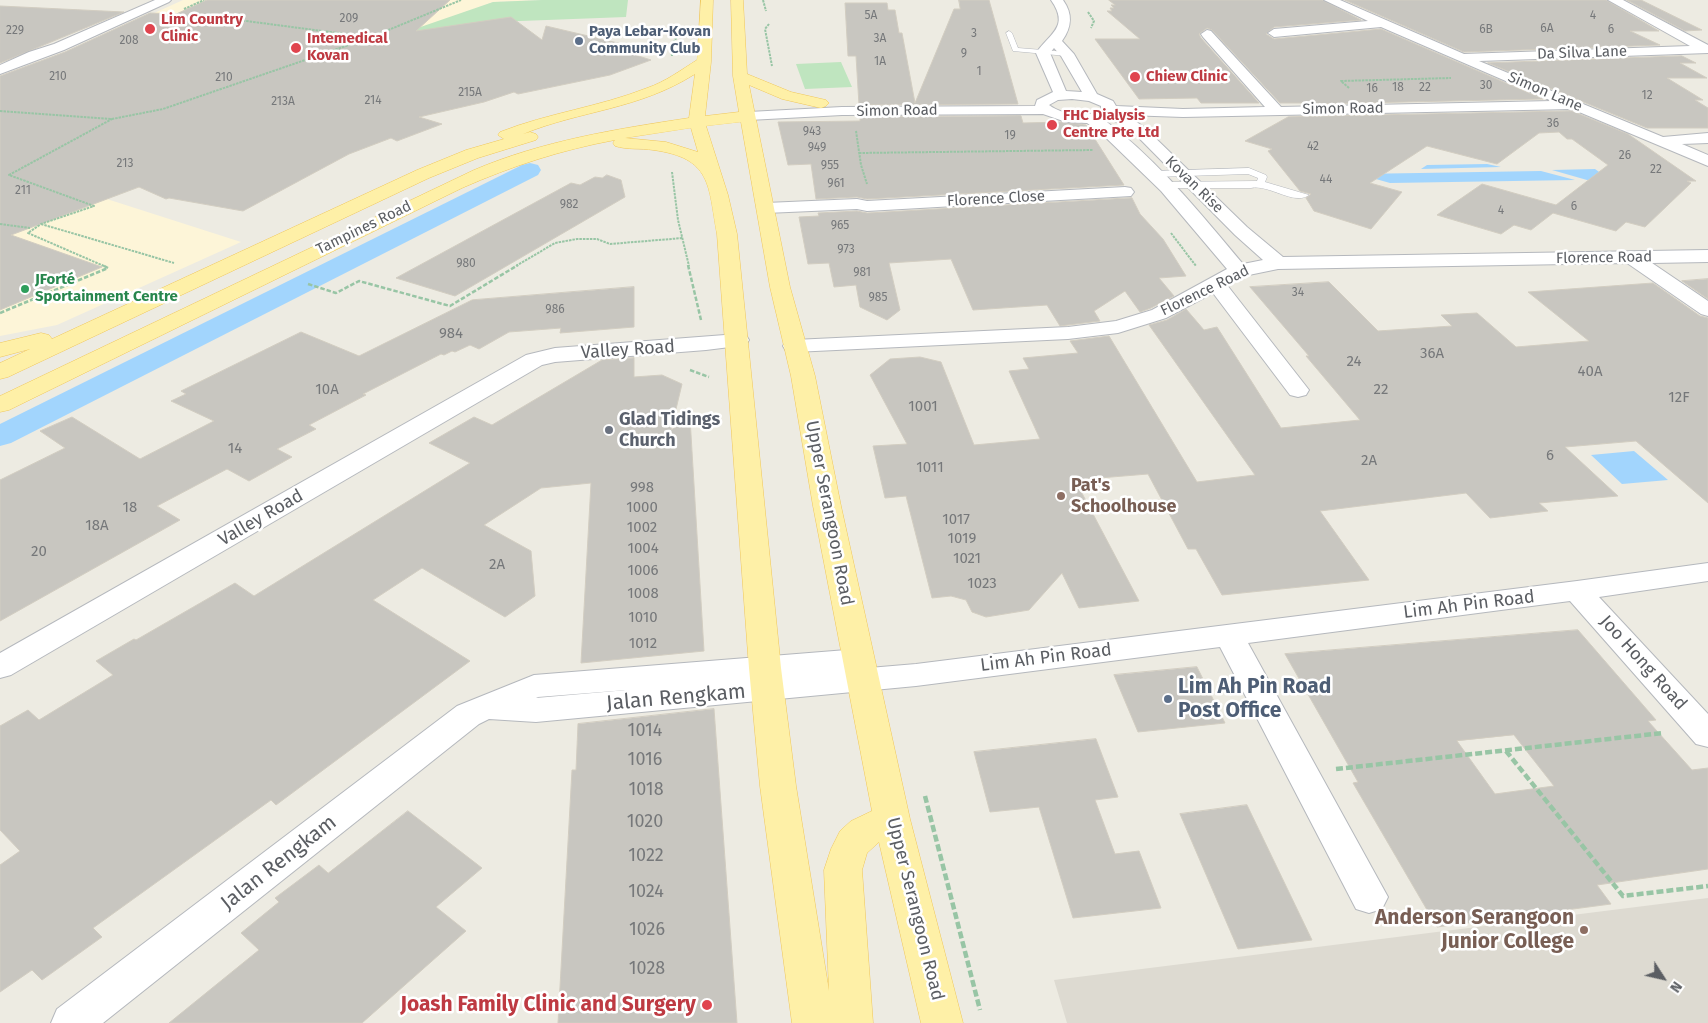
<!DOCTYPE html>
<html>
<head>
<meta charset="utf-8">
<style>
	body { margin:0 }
	#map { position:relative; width:1708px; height:1023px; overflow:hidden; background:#edebe2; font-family:"Fira Sans",sans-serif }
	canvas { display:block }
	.north { position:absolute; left:1638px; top:953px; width:50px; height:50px; -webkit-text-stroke:4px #fff; paint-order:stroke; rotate:125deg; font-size:14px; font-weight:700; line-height:20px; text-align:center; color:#5b5e63 }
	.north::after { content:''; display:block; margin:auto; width:18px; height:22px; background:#5b5e63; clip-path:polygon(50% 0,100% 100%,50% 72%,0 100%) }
</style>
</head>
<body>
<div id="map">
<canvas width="1708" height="1023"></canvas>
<div class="north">N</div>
</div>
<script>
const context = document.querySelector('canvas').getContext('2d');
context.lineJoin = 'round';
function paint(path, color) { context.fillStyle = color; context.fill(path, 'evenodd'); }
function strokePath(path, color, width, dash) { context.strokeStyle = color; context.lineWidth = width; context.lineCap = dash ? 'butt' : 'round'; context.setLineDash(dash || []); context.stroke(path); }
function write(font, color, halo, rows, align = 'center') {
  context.font = font + ' "Fira Sans",sans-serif'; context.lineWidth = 5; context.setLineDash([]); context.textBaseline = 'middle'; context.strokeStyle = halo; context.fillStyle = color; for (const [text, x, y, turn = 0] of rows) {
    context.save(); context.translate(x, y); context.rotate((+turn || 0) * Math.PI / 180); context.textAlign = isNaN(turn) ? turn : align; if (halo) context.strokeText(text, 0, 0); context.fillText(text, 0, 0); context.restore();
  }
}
paint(new Path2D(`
	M183,0H542L493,2L32,175L241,242L57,325L0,336V83Z`), '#fdf5d8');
paint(new Path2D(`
	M1708,898V1023H1067L1054,980Z`), '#dddad1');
paint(new Path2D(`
	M542,0H628L626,17L494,22L290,72L493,2Z
	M841,62L852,87L805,89L796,64Z`), '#bfe5bf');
paint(new Path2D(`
	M1487,164L1501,167L1421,169L1427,165Z
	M1595,169L1609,179L1587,180L1552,170Z
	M1541,171L1575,180L1390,183L1358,174Z
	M1634,451L1668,480L1622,484L1591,455Z`), '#a2d5fd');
paint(new Path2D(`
	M530,163L538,165L541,170L538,175L11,443L0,446V424L522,165Z`), '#a2d5fd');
const building = new Path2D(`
	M207,0H450L416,31L511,17L542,40L546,26L635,47L623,51L651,60L610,75L518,94L514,92L484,102L419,117L442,124L397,141L391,138L349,154L243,211L169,198L166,199L139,187L11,235L102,267L0,310V76L65,52L150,13L176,14Z
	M959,0H989L1018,104L859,105L856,56H848L845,3H887L888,10H895L899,33H902L915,103L954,9H960Z
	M1109,0H1322L1361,20L1274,27L1266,34L1274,39L1381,29L1543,99L1312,104L1314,103H1280L1212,30L1207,28L1199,34L1201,38L1259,103H1201L1197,98L1139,99L1095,39H1140L1107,11H1112L1110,8H1114L1111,5H1115Z
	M1345,0H1606L1659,31H1630L1660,45L1464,52Z
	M1627,0H1641L1702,30L1685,31Z
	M0,6L124,12L0,63Z
	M1682,56L1696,63H1680L1707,78H1667L1703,100H1695L1708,108V128H1647L1488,63Z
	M1572,111L1628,134L1696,181H1687L1691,183L1645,227L1626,222L1616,231L1553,213L1531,230L1514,225L1501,234L1437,215L1482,184L1556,205L1608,165L1572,139H1567L1559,132L1539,133L1497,164L1427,146L1370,183L1402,192L1371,229L1314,211L1306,198L1311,194L1300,191L1268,151L1272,149L1245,141L1288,117Z
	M1021,116L1023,123L1062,122L1086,125L1124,185L867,199L857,197L816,199L811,164L788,165L778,122L860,121V117Z
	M607,175L621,180L625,197L455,296L396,278L571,183L580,185L595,177L602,178Z
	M1132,198L1140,214L1163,239L1186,276L1159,278L1174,296L1151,308L1140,312L1125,291L1094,311L1100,321L1060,326L1047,305L973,310L951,259L889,263L900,310L887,320L860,307L856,285L834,287L829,263L808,264L799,217L819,216L818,213L857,211L867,213Z
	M1708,279V299L1682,281Z
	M1329,282L1378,331L1452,326L1441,315L1477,313L1516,347L1589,341L1528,292L1653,283L1700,316L1708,318V503L1636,441L1565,447L1618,496L1539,503L1548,511L1490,518L1466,493L1320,511L1369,580L1222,595L1196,549H1188L1148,474L1075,480L1139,601L1079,608L1062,573L1029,610L986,617L972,612L966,600L951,596L932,598L906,496L885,498L873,446L907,444L870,375L890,359L920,357L941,362L974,445L1040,439L1009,371L1029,369L1023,358L1078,353L1070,341L1109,336L1197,482L1255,475L1149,325L1167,320L1186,309L1204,330L1217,327L1281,428L1360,420L1306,356H1309L1250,287Z
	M634,287V327L560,333L561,328L509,332L479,349L470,345L455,352L452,351L444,355L441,354L363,394L366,395L309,425L316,429L277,449L292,457L249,481L227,469L157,506L180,520L0,621V480L65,448L40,431L72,417L140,459L214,421L171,401L186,394L181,391L301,332L359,356L472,300Z
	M634,358V377L662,375L682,384L671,430L690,418L704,651L581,663L591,483L541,488L484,525L531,551L535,596L505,617L422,568L373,600L470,661L276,805L271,800L93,928L102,937L42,980L32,970L0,992V865L20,851L0,830V726L28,710L39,720L113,675L96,661L134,639L136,640L235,583L254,596L470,463L429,443L474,417L492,425L602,360Z
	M1578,630L1656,720L1648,721L1692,770L1708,768V869L1597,885L1611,904L1437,927L1353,783L1358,782L1285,654ZM1514,735L1554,786L1495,794L1457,741Z
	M1197,667L1225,723L1138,732L1114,675Z
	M714,709L737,1023H558L572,770H576L578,724Z
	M1096,739L1118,797L1095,800L1115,854L1139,851L1161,908L1073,918L1039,807L990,812L974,752Z
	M1247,805L1312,940L1238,949L1180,814Z
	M408,811L482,868L436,907L466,931L362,1023H169L259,950L241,933L279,902L275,898L319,865L328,873Z`);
paint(building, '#c8c6c0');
strokePath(building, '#d2cdc1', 1);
const lane = new Path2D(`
	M1009,31L1012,33L1018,48L1067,52L1070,54L1067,56L1013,51L1006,33Z
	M1249,168L1266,175L1267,177L1265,182L1309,195C1294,206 1269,184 1251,188H1165L1161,185L1165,182L1257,181L1258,178L1248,174L1155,177L1151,174L1155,171Z`);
const street = new Path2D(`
	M155,0H171L169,2L64,50L0,74V65L29,52L54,44Z
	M1051,0H1063C1073,14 1072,27 1062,41L1074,54L1097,94L1113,101L1116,106L1183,109L1265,107L1203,37L1201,34L1207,30L1211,31L1281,107L1552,101L1381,27L1274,37L1268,33L1274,29L1368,21L1324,0H1340L1464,54L1690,46L1608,0H1623L1708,45V53L1479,61L1663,137L1708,133V143L1682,144L1708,155V166L1572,109L1183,117L1126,115L1144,127L1247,227L1283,257L1708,250V262L1652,263L1708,301V316L1701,314L1627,263L1278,269L1244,276L1227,285L1309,390L1306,395L1298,397L1290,395L1213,293L1166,318L1118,333L1068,339L794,352L786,351L783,346L786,341L794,340L1068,327L1116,321L1152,310L1227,269L1161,191L1100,132L1087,123L1066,122L1043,114L842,115L749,120L744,119L742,116L744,113L749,112L842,107L1035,106L1037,100L1053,92L1036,53C1050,33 1070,27 1051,0ZM1054,48L1061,56L1082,92L1066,91L1050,53ZM1072,99L1089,101L1101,106V109C1087,119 1063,115 1049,105L1058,100ZM1107,118L1122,124L1134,133L1235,235L1263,260L1243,264C1200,213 1157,159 1103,119Z
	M1125,187L1131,188L1134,192L1131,196L867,211L857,209L766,213L760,212L757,208L760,204L766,203L857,199L867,201Z
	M738,334L746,335L749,340L746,345L706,350L555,362L542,365L11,675L0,678V653L526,355L555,348Z
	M1708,563V581L1599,597L1708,714V747L1696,744L1570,601L1248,643L1388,897L1382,909L1369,913L1356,909L1220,647L916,686L536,722L489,719L479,724L103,1023H51L57,1009L457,706L534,675L859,649L870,652L874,660L869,668L916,664L1577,581ZM627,690L536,698L538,697Z`);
const primary = new Path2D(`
	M701,0H713L711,62L705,116L739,112L733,76L731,0H743L747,74L791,92L826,100L829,103L826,106L821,108L782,99L749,85L790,287L815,376L841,506L910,819L963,1023H921L879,842L867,853L862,870L873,1023H792L760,786L749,668L717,234C708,185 712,158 653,150C641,148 627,150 615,146L613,143L615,140C561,150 512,166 462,188L9,410L0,412V396L474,170C542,141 616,129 689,118L695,74C638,110 582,110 523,134L530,132L536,134L538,137L536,140L478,158L429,178L8,377L0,379V363L30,349L0,357V343L41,333L49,335L52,339L417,170L466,150L504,139L498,135L500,132C548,113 599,107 647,88C665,82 681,70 697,60ZM741,122L770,287L791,376L813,506L872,811L851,821L840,831L831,849L824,870L829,991L796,786L781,668L737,234L728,195L706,126ZM691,128L698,152L666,142L625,138Z`);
strokePath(lane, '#b5b8bd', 1);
strokePath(street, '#b5b8bd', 2);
strokePath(primary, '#efc65a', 1);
strokePath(new Path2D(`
	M763,0L766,11
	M184,9L204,0
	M1088,12L1094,21L1091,28
	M208,16L368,37
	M769,24L765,29L772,66
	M672,56L671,47L679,33
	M1349,88L1341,81L1451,78
	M0,111L112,119L163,109L369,38L461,0
	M856,131L861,165L867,184
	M859,153L1093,150
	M672,172L678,220L689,266
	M0,224L30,228
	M41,224L174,263
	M1171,233L1196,266
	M104,266L28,233L41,224L94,206L9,175L112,119
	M516,266L555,243L577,239H597L610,244L683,238`), '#98c5a5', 2, [2.5, 1]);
strokePath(new Path2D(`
	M688,265L701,320
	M308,284L336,293L359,281L450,306L518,265
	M0,313L108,268L102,265
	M690,370L709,377`), '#98c5a5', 2.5, [4.5, 2]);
strokePath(new Path2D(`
	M1506,751L1623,896L1708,886
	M1336,769L1663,733
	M925,796L980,1010`), '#98c5a5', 4.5, [7, 3]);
paint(lane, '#fff');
paint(street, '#fff');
paint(primary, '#fef0a7');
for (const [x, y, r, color] of [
	[150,29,6,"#e0444e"],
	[579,41,5,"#5c6f8a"],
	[296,48,6,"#e0444e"],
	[1135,77,6,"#e0444e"],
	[1052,125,6,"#e0444e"],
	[25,289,5,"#2e9e5b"],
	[609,430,5,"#6b7280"],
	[1061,496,5,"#8d6e63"],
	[1168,699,5,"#5c6f8a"],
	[1584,930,5,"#8d6e63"],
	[707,1005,6,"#e0444e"]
]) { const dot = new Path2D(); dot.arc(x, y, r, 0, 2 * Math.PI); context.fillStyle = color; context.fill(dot); strokePath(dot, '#fff', 2); }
write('12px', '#76787a', null, [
	["5A",871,16],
	["4",1593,16],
	["209",349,19],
	["6A",1547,29],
	["6B",1486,30],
	["6",1611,30],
	["229",15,31],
	["3",974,34],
	["3A",880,39],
	["208",129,41],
	["9",964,54],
	["1A",880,62],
	["1",979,72],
	["210",58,77],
	["210",224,78],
	["30",1486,86],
	["18",1398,88],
	["22",1425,88],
	["16",1372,89],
	["215A",470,93],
	["12",1647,96],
	["214",373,101],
	["213A",283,102],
	["36",1553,124],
	["943",812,132],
	["19",1010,136],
	["42",1313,147],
	["949",817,148],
	["26",1625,156],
	["213",125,164],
	["955",830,166],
	["22",1656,170],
	["44",1326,180],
	["961",836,184],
	["211",23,191],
	["982",569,205],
	["6",1574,207],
	["4",1501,211],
	["965",840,226],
	["973",846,250],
	["980",466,264],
	["981",862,273],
	["34",1298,293],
	["985",878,298],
	["986",555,310]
]);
write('bold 15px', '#be3a42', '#fff', [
	["Lim Country",161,20],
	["Clinic",161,37],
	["Intemedical",307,39],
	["Kovan",307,56],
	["Chiew Clinic",1146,77],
	["FHC Dialysis",1063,116],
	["Centre Pte Ltd",1063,133]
], 'left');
write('bold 15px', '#4e5e75', '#fff', [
	["Paya Lebar-Kovan",589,32],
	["Community Club",589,49]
], 'left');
write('15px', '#5b5e63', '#fff', [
	["Da Silva Lane",1582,53,-2],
	["Simon Lane",1545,92,23],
	["Simon Road",1343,109,-1],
	["Simon Road",897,111,-1],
	["Kovan Rise",1194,185,44],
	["Florence Close",996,199,-3],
	["Tampines Road",364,228,-26],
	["Florence Road",1604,258,-1],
	["Florence Road",1205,291,-26]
]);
write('bold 15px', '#27864d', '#fff', [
	["JForté",35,280],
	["Sportainment Centre",35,297]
], 'left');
write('15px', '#76787a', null, [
	["984",451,334],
	["36A",1432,354],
	["24",1354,362],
	["40A",1590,372],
	["10A",327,390],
	["22",1381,390],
	["12F",1679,398],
	["1001",923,407],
	["14",235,449],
	["6",1550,456],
	["2A",1369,461],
	["1011",930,468],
	["998",642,488],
	["18",130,508],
	["1000",642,508],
	["1017",956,520],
	["18A",97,526],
	["1002",642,528],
	["1019",962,539],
	["1004",643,549],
	["20",39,552],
	["1021",967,559],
	["2A",497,565],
	["1006",643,571],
	["1023",982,584],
	["1008",643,594],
	["1010",643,618],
	["1012",643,644]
]);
write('18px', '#5b5e63', '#fff', [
	["Valley Road",628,350,-4],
	["Upper Serangoon Road",829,513,79],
	["Valley Road",261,518,-30],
	["Lim Ah Pin Road",1469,605,-7],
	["Lim Ah Pin Road",1046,658,-7],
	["Joo Hong Road",1643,663,48],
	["Upper Serangoon Road",915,909,76]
]);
write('bold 18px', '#5b616d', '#fff', [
	["Glad Tidings",619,420],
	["Church",619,441]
], 'left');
write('bold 18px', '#785e54', '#fff', [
	["Pat's",1071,486],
	["Schoolhouse",1071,507]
], 'left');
write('18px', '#76787a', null, [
	["1014",645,731],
	["1016",645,760],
	["1018",646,790],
	["1020",645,822],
	["1022",646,856],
	["1024",646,892],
	["1026",647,930],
	["1028",647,969]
]);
write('bold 21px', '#4e5e75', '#fff', [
	["Lim Ah Pin Road",1178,687],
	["Post Office",1178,711]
], 'left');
write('21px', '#5b5e63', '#fff', [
	["Jalan Rengkam",676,698,-5],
	["Jalan Rengkam",279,863,-38]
]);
write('bold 21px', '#785e54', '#fff', [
	["Anderson Serangoon",1574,918],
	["Junior College",1574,942]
], 'right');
write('bold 21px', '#be3a42', '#fff', [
	["Joash Family Clinic and Surgery",696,1005]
], 'right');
</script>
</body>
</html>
